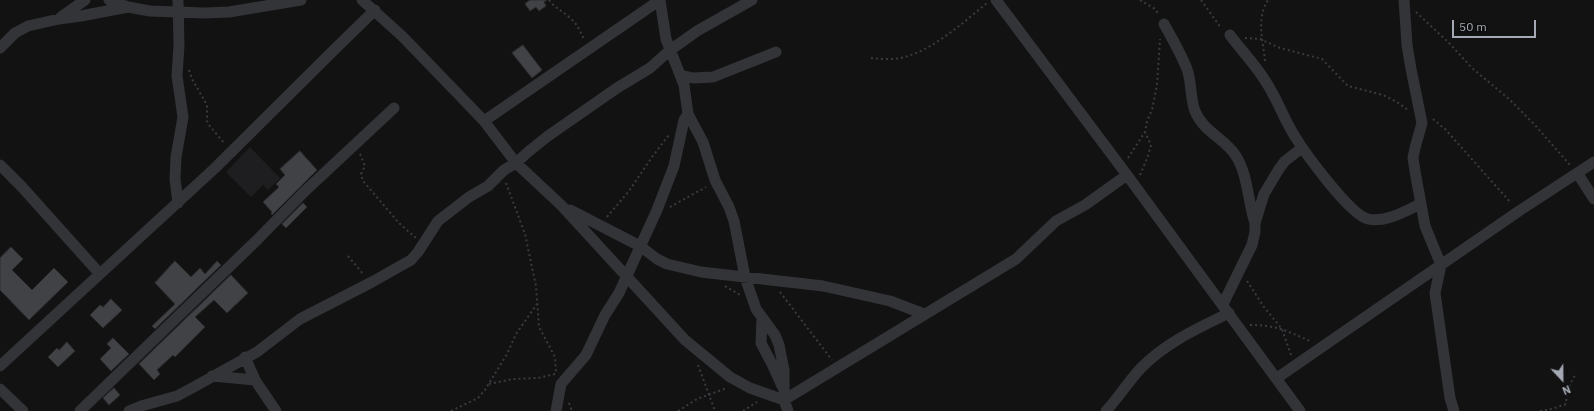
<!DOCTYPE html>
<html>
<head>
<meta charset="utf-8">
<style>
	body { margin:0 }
	#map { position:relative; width:1594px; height:411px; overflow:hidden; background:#121213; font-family:"IBM Plex Sans",sans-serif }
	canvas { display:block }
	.north { position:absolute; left:1542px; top:359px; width:40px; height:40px; -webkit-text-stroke:3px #0d0d0e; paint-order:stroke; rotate:158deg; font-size:11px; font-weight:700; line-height:16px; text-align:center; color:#a4a9b3 }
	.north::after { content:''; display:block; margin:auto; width:14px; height:18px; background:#a4a9b3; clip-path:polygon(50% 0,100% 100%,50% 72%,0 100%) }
	.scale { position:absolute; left:1452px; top:20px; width:84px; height:18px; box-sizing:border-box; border:2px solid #a4a9b3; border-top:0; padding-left:5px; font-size:12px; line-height:14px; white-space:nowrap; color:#a4a9b3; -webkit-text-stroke:3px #0d0d0e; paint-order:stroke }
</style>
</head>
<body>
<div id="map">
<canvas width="1594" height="411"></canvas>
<div class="north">N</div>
<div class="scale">50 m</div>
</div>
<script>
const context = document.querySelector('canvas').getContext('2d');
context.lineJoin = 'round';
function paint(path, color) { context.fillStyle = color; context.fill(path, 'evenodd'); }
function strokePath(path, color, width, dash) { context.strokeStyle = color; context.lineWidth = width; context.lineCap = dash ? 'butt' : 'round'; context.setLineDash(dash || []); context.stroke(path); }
paint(new Path2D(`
	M250,147L280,178L268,190L263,185L251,197L226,172Z`), '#1e1e20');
const building = new Path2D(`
	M530,0H547L544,2L546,6L539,11L536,7L530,11L525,4Z
	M523,45L542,70L532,78L512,53Z
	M300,151L317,170L272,215L271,213L272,212L263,202L279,187L276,184L285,175L280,169Z
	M303,203L307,207L286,228L282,224Z
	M11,247L23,259L12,270L32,290L54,268L68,282L29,320L0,290V258Z
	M175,261L191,277L200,268L205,274L217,261L221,265L155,329L152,326L175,304L155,283Z
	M231,275L248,293L227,313L214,300L195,317L205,327L175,357L173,355L157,370L160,374L154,380L139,364Z
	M111,299L122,310L103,328L90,315L100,305L103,307Z
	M113,338L129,354L111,371L100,359L111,348L107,344Z
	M67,342L75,351L58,367L48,357L57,348L59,350Z
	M114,388L120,395L109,405L103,398Z`);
paint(building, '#414246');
strokePath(building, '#2c2c2f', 1);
strokePath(new Path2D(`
	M549,0C555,8 562,11 569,17C576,22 580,31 584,39
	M1140,0L1155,9L1159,15
	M1201,0L1221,28
	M1416,12L1450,44L1472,68L1509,99L1534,124L1570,165
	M1245,38L1260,39L1280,48L1322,59L1348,86L1383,95L1397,102L1408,110
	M871,58C882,59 894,60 905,57C934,49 964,22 987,3
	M1265,61C1263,40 1256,19 1268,0
	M189,70L192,79L207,105V121L209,125L224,143
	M1433,119L1445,129L1511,203
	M360,154L365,166L361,174L363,181L399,223L416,238
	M1128,158L1145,132L1147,121L1152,110L1157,85L1160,39
	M1140,175L1148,156L1151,145L1145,132
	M506,183L525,234L536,286L539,327L555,357L556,372
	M670,207L706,187
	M607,217L629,191L652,157L669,135
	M348,256L364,275
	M1247,281L1264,307L1282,329L1291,355
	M725,286L740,295
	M780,292L832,360
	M1250,325C1276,325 1287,331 1310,341
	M698,365L715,411
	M489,384L513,379L538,378L555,374
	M569,403L572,411
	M451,411L478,398L485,390L507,354L516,334L537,304
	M678,411L697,399L727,388
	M743,411L757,402
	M1540,411L1552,409L1566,404L1567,391L1575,375`), '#393b3f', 2, [2, 3]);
strokePath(new Path2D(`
	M109,0L128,7L150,11L205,13L229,12L301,0
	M178,0L179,45L177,76L183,117L176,157L175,179L178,203
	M362,0L402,36L460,96L484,121L516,163L561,205L685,340L730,377L750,388L784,400L1016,259L1056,221L1085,205L1127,175
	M660,0L666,39L684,85L688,114L703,142L715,180L729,207L734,221L745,277L756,309L775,335L779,345L784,370V400L788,411
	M996,0L1127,175L1300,411
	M1404,0L1407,45L1411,69L1422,123L1415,148L1413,158L1415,171L1425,226L1441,265L1435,293L1450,398L1454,411
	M61,17L85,0
	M1164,24C1172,38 1181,54 1187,69C1192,83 1190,98 1195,111C1204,133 1225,138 1236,156C1248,175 1248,202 1255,223
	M1230,35C1241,50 1254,63 1264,79C1276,96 1283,117 1294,135C1305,153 1350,215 1368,219C1385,223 1406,211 1420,204
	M0,48L15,33L28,26L59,19L81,16L128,7
	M680,75L693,78L713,77L776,52
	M484,121L660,0
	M0,165L22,187L100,274
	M1578,174L1594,199
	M570,210L640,246L657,259L667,264L701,272L823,286L890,301L924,314
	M1223,304L1252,245L1255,232V223L1264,194L1279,169L1285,161L1302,148
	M762,318L761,343L773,366L782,386
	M245,357L255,380L276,411
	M0,366L215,168L338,46L375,10
	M212,376L255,380
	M1277,378L1519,211L1594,162
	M0,389L23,411
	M80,411L257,240L304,192L394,108
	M129,411L141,406L177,396L192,388L257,352L300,319L372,282L411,260L418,252L438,221L469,197L488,186L504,170L516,163L528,152L548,136L617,88L650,68L669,51L697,31L752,0
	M556,411L561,384L586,355L605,315L619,293L657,210L674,166L684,120L688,114
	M1106,411C1118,398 1128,382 1141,368C1165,343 1198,328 1229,313`), '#333438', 11);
</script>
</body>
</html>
